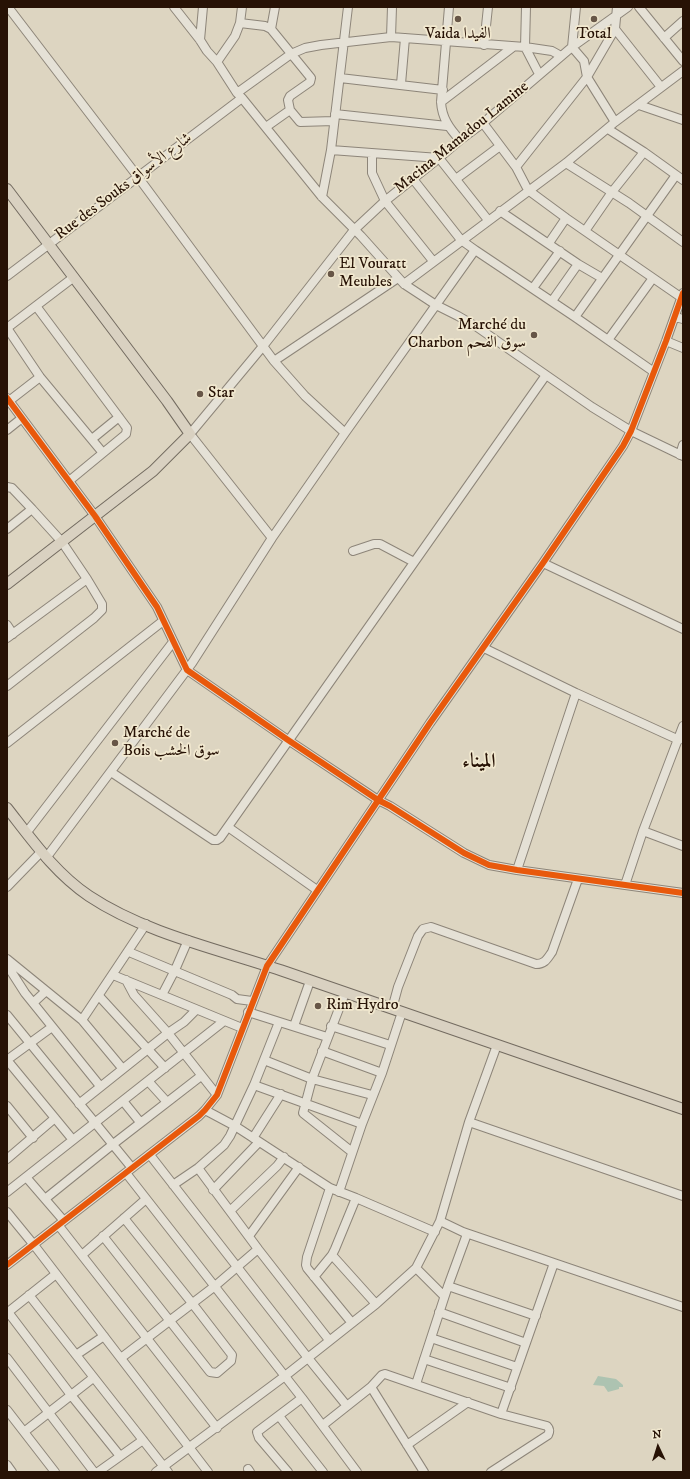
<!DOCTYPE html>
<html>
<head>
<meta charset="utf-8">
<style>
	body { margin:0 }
	#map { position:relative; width:690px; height:1479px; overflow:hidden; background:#ddd5c1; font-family:"IM FELL DW Pica",serif }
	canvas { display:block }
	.frame { position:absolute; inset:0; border:8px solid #271205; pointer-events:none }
	.north { position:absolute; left:638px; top:1427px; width:40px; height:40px; -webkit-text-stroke:3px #f1e8cf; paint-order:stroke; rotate:356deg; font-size:11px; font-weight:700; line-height:16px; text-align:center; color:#271205 }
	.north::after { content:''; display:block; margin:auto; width:14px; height:18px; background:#271205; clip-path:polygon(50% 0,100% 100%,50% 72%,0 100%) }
</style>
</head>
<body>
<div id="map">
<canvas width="690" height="1479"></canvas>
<div class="frame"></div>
<div class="north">N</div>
</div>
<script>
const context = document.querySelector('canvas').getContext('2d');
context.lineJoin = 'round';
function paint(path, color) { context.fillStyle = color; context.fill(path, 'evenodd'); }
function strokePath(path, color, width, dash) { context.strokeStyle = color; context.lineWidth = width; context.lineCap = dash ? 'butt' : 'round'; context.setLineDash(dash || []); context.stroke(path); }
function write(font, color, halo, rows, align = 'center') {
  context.font = font + ' "IM FELL DW Pica",Amiri,serif'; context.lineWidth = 3.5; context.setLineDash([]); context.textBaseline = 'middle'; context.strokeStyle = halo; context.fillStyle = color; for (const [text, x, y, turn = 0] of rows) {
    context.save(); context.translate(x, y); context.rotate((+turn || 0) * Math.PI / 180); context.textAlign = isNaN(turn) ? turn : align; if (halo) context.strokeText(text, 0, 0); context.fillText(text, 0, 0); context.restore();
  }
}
paint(new Path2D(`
	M598,1376L616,1379L623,1385V1387H619V1389L608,1392L604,1386L593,1385Z`), '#adc3b1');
const minor = new Path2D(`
	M8,7L138,177L274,361L305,396L345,433
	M174,7L200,40L207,51L217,62L237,93L242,98L322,197L361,236L404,284L436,305L458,316L477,327L592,407L631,431L683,456
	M449,7L441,102C442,118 449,128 460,140
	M526,7L525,47L552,51L561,56
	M617,7L615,29L587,77L516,167L528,190L566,218L682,298
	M639,7L683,61
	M240,23L265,26L271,29L311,78L310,82L290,96L288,100L290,110
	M271,29L275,7
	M615,29L661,87
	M391,37L392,7
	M664,38L683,21
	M200,40L203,7
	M484,45L488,7
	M572,47L584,61L587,77L615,122
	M572,47L576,7
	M217,62L235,36L240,23L242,7
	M340,78L443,90
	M401,84L405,38
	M237,93L291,54L305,48L321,45L391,37L525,47L539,74
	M441,102L513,47
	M639,105L683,120
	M335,114L447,126
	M483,123L516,167
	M266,127L290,110L300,122L334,121
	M608,129L644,152L683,180
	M331,150L439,158L488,220
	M372,154V173L385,201L433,261
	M566,163L629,203L683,242
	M456,179L500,146
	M322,197L331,150L348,7
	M500,211L578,264L602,278
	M585,231L612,192L644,152
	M549,243L566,218
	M475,250L575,317L654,372
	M7,276L242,98
	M404,284L566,163L615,122L683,71
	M533,288L560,251
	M552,301L578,264
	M36,306L127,428L126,434L69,481
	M575,317L676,175
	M675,317L683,319
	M7,328L40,377L103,453
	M7,328L74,277
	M608,340L653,278
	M666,341L683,348
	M274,361L398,278
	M7,398L95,516L157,607L187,670L288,740L378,800L390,806L464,853L489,865L517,870L683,893
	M9,401L40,377
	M7,430L22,418
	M92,439L119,417
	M680,455L683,445
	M7,487L12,488L32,509
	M7,529L32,509L62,542L87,579L7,638
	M272,538L190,434L264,345L354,230L385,201L439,158L460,140L483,123L572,47L628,7
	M353,551L374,544H380L414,562
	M543,563L683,629
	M7,625L13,634
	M484,648L576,693L679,740
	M7,686L94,618L102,610V604L87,579
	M7,743L163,621
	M111,772L213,840H217L220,838L546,375
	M228,827L317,890
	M643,831L683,846
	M27,832L173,642
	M46,858L192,663L272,538L345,433L475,250L461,240L413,179
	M517,870L576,693
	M625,885L643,831L683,726
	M7,887L41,852
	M129,952L232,995L237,999L252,1001
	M7,959L82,1020L122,1068
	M7,965L25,993L100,1086
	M113,975L242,1028
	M126,980L134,995L168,1033L217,1095
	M345,993L312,1079L303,1113L352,1152
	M162,995L175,970L188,940
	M99,996L165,1068
	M33,1003L46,991
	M392,1009L398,987L418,936L423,929L431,927L536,964C545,964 547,959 552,952L578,879
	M248,1012L327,1037
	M7,1015L132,1168
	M82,1020L146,924
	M294,1026L310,981
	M331,1026L390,1045
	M322,1051L382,1073
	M7,1060L73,1140
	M7,1060L52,1027
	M264,1060L312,1079L372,1095
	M148,1081L167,1102
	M254,1085L362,1124
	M123,1101L140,1122
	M79,1104L168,1033L184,1022L196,1010
	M7,1106L33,1138
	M205,1110L235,1126L330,1188L356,1198L435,1232
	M469,1122L683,1196
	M253,1138L281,1094
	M150,1155L308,1358L347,1406
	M7,1159L55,1118
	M198,1168L258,1249L329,1340
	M126,1173L302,1398L357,1472
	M26,1177L64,1221
	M173,1185L198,1168L224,1145L230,1136L254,1085L279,1022
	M330,1188L307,1257L306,1265L307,1268L352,1323
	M213,1190L259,1142
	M7,1192L224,1021
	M339,1192L362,1124L382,1073L402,1012
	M45,1199L112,1145L201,1076
	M230,1211L277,1166L284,1157
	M7,1212L34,1245L208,1472
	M440,1221L463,1232L683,1307
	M59,1226L217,1428
	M103,1236L210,1372L217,1373L231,1361L232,1355L192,1303L124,1218
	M249,1236L299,1167
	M82,1255L146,1199
	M332,1255L376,1304
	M7,1265L199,1116L205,1110L217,1095L267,966L430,723L543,563L623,446L631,431L666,341L683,293
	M416,1268L444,1296
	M314,1277L332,1255L335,1249L356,1198
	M448,1286L536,1316
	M29,1295L168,1472
	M8,1312L71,1395L120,1456
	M439,1312L526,1343
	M7,1313L56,1274
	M431,1338L517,1367
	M76,1355L104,1336
	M7,1358L94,1472
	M121,1358L215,1286L258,1249
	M424,1359L511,1388
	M416,1384L448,1286L467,1234
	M371,1387L424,1472
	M7,1410L55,1472
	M501,1414L554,1263
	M279,1416L323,1472
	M323,1425L371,1387L382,1375L385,1374L501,1414L547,1426C550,1429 550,1431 548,1435L491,1472
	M24,1432L93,1378
	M407,1445L468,1402
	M7,1465L12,1472
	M248,1469L250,1472
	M98,1472L143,1440
	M156,1472L285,1376L376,1304L416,1268L440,1221L469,1122L497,1045
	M288,1472L259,1438L257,1432L302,1398`);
const major = new Path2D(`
	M7,189L167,401L190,434L153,471L7,584
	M7,808C32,840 55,873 89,896C146,934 222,950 286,972C418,1018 551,1063 683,1109`);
strokePath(minor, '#8d8579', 10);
strokePath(major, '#736b60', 12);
strokePath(minor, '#e5e1d6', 8);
strokePath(major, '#d9d1c1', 10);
strokePath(new Path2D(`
	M7,398L95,516L157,607L187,670L288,740L378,800L390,806L464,853L489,865L517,870L683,893
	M7,1265L199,1116L205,1110L217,1095L267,966L430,723L543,563L623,446L631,431L666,341L683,293`), '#e8590c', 6);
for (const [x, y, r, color] of [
	[458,19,4,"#675647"],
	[594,19,4,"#675647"],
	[331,274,4,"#675647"],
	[534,335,4,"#675647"],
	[200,394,4,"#675647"],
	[115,743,4,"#675647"],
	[318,1006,4,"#675647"]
]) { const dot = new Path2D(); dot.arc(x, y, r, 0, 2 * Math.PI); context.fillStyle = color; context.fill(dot); strokePath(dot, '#f1e8cf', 1.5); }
write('16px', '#271205', '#f1e8cf', [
	["Vaida الفيدا",458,35,"center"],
	["Total",594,35,"center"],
	["El Vouratt",339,265],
	["Meubles",339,283],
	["Marché du",526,326,"right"],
	["Charbon سوق الفحم",526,344,"right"],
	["Star",208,394],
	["Marché de",123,734],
	["Bois سوق الخشب",123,752],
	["Rim Hydro",326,1006]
], 'left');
write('16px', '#271205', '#f1e8cf', [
	["Macina Mamadou Lamine",462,138,-39],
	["Rue des Souks شارع الأسواق",124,187,-37]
]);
write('bold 20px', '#271205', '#f1e8cf', [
	["الميناء",479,763]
]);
</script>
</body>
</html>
